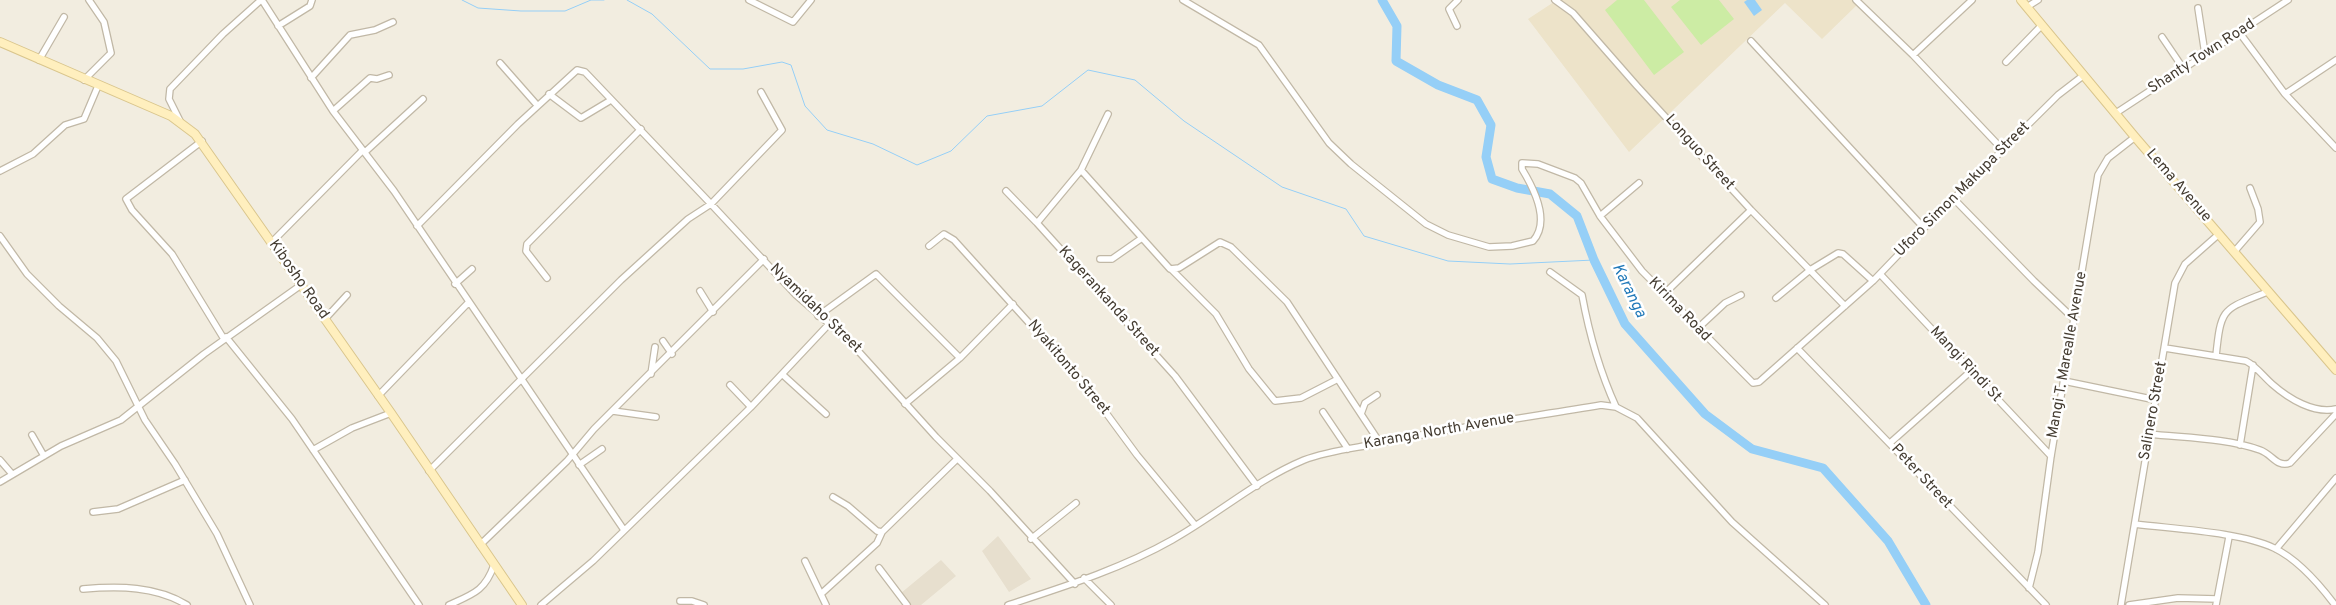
<!DOCTYPE html>
<html>
<head>
<meta charset="utf-8">
<style>
	body { margin:0 }
	canvas { display:block; background:#f2ede0 }
</style>
</head>
<body>
<canvas width="2336" height="605"></canvas>
<script>
const context = document.querySelector('canvas').getContext('2d');
context.lineJoin = 'round';
function paint(path, color) { context.fillStyle = color; context.fill(path, 'evenodd'); }
function strokePath(path, color, width, dash) { context.strokeStyle = color; context.lineWidth = width; context.lineCap = dash ? 'butt' : 'round'; context.setLineDash(dash || []); context.stroke(path); }
function write(font, color, halo, rows, align = 'center') {
  context.font = font + ' Overpass,sans-serif'; context.lineWidth = 5; context.setLineDash([]); context.textBaseline = 'middle'; context.strokeStyle = halo; context.fillStyle = color; for (const [text, x, y, turn = 0] of rows) {
    context.save(); context.translate(x, y); context.rotate((+turn || 0) * Math.PI / 180); context.textAlign = isNaN(turn) ? turn : align; if (halo) context.strokeText(text, 0, 0); context.fillText(text, 0, 0); context.restore();
  }
}
paint(new Path2D(`
	M998,536L1031,579L1009,592L982,551Z
	M941,560L956,576L921,605H911L901,593Z`), '#e7dfce');
paint(new Path2D(`
	M1557,0H1857L1859,3L1822,39L1785,3L1629,152L1528,19Z`), '#ede3c9');
paint(new Path2D(`
	M1617,0H1644L1684,52L1654,75L1605,10Z
	M1680,0H1719L1734,19L1701,45L1671,7Z`), '#cceca4');
paint(new Path2D(`
	M1747,0H1755L1762,10L1754,16L1744,2Z`), '#95cff7');
strokePath(new Path2D(`
	M462,0L478,8L521,11H565L591,0H604
	M627,0L652,14L710,69H743L782,62L791,65L805,106L827,130L873,144L917,165L951,151L987,116L1042,106L1088,70L1135,80L1184,121L1282,187L1346,209L1364,236L1448,261L1510,264L1594,260`), '#95cff7', 1);
strokePath(new Path2D(`
	M1382,0L1397,26L1396,61L1438,85L1477,100L1491,125L1486,157L1492,179L1517,188L1550,194L1577,216L1594,260L1625,324L1705,414L1752,449L1823,468L1888,541L1926,605`), '#95cff7', 9);
const street = new Path2D(`
	M262,0L333,111L394,191L624,530
	M749,0L793,22L811,0
	M1183,0L1259,45L1329,143L1351,164L1426,224L1448,235L1489,247L1512,246L1533,241C1551,221 1533,187 1522,169V163L1538,164L1575,178L1581,183L1600,216L1642,271L1753,383L1759,382L1873,281L1924,228L2058,95L2084,75
	M1555,0L1573,13L1637,86L1751,210L1845,306
	M1856,0L1913,55L2003,150
	M2027,7L2038,0
	M2198,8L2205,54
	M278,26L310,6L312,0
	M1457,26L1449,9L1458,0
	M2239,32L2285,94L2336,148
	M2162,37L2183,68
	M1751,41L1924,228
	M1913,55L1972,0
	M39,60L64,17
	M2006,62L2042,25
	M500,63L537,105
	M311,78L350,35L375,30L393,22
	M84,80L111,53L104,22L89,0
	M549,94L581,118L611,100
	M2285,94L2336,60
	M333,111L370,78L377,79L389,75
	M2116,113L2288,0
	M1108,114L1081,170L1037,223L1175,376L1257,486
	M180,121L169,99L170,89L223,34L261,0
	M202,141L126,199L132,210L172,254L224,339
	M365,152L423,99
	M1081,170L1170,269L1179,268L1220,242L1231,247L1287,302L1380,443
	M0,171L33,154L65,125L84,119L98,86
	M1006,191L1036,222
	M1953,198L2034,281L2074,319
	M1600,216L1639,183
	M417,226L518,124L577,70L585,72L711,204L782,130L761,92
	M0,236L27,274L59,306L97,338L116,361L145,420L175,464L217,534L250,605
	M272,242L363,150
	M929,246L944,234L954,240L1087,387L1137,455L1195,525
	M2234,252L2260,222L2258,209L2250,188
	M1100,259H1112L1142,238
	M1172,270L1216,314L1249,369L1275,401L1301,398L1338,379
	M1550,272L1582,295C1589,333 1600,372 1616,407
	M1880,274L2051,456
	M547,278L526,251L527,244L641,129
	M455,284L472,269
	M700,291L713,312
	M1664,294L1751,210
	M1776,298L1810,270L1838,253L1843,254L1873,281
	M818,316L876,274L960,358
	M325,319L347,295
	M1697,329L1725,303L1741,295
	M226,337L292,419L419,605
	M663,341L672,354
	M1797,348L2046,605
	M2165,348L2246,361C2256,366 2263,376 2272,384C2289,399 2314,414 2336,409
	M2216,356C2221,306 2223,310 2267,292
	M651,374L655,347
	M783,375L826,414
	M2064,381L2156,400
	M730,385L751,407
	M378,396L468,303
	M905,404L960,358L1013,304
	M613,411L656,417
	M1323,412L1348,449
	M1361,414L1365,403L1377,395
	M2149,434C2185,438 2226,438 2260,450C2272,454 2277,468 2290,463L2336,414
	M32,435L44,456
	M1890,443L1971,371
	M2240,445L2253,365
	M313,450L352,428L391,413
	M0,460L12,474
	M579,465L602,449
	M429,471L621,280L688,219L711,204L796,295L851,343L936,437L990,491L1075,584
	M0,482L61,446L121,420L204,354L301,285
	M833,497L848,506L877,531L882,532L957,459
	M93,512L118,509L185,480
	M2135,524C2173,529 2241,532 2274,548C2297,559 2320,585 2335,605
	M1031,539L1076,503
	M480,545L567,461L594,429L764,259
	M2276,549L2336,478
	M805,561L826,605
	M879,568L907,605
	M1084,578L1111,605
	M2029,588L2038,552L2051,456L2098,175L2108,158L2135,137
	M83,589C119,586 156,586 187,605
	M821,594L877,543L882,532
	M680,601H692L704,605
	M449,605C473,594 485,591 494,565
	M541,605L593,561L751,407L829,324
	M1008,605C1063,587 1121,569 1172,540C1217,515 1256,480 1304,460C1330,450 1358,448 1385,442C1457,427 1529,417 1601,405L1616,407L1637,418L1732,522L1825,605
	M2121,605L2175,283L2185,264L2219,234
	M2129,605L2178,598L2217,599
	M2216,605L2229,537`);
const secondary = new Path2D(`
	M2021,0L2135,137L2336,370
	M0,42L171,116L195,134L391,413L522,605`);
strokePath(street, '#c1b8a6', 8);
strokePath(secondary, '#dac68d', 10);
strokePath(street, '#fff', 5.5);
strokePath(secondary, '#ffefbe', 8);
write('15px', '#443c31', '#fff', [
	["Shanty Town Road",2202,57,-33],
	["Longuo Street",1699,153,48],
	["Lema Avenue",2178,186,49],
	["Uforo Simon Makupa Street",1963,190,-45],
	["Kibosho Road",298,280,55],
	["Kagerankanda Street",1108,302,48],
	["Nyamidaho Street",815,309,44],
	["Kirima Road",1679,310,46],
	["Mangi T. Marealle Avenue",2068,355,-80],
	["Mangi Rindi St",1965,365,47],
	["Nyakitonto Street",1068,368,50],
	["Salinero Street",2154,411,-80],
	["Karanga North Avenue",1439,432,-10],
	["Peter Street",1921,477,47]
]);
write('italic 16px', '#2179b9', '#fff', [
	["Karanga",1628,291,64]
]);
</script>
</body>
</html>
